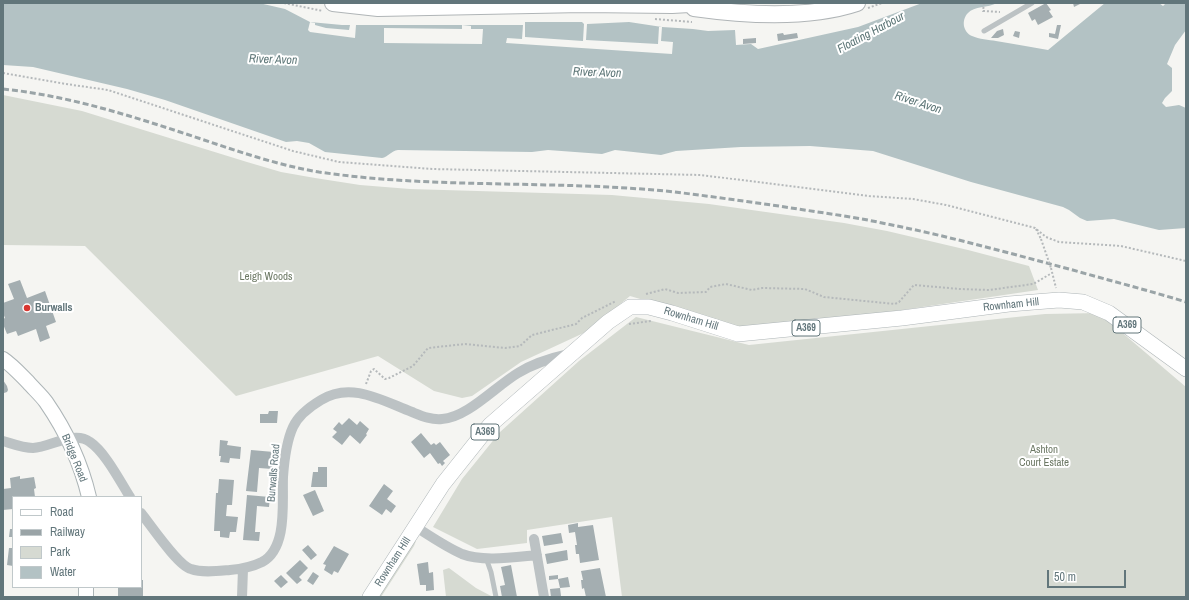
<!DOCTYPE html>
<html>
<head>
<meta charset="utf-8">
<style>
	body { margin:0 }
	#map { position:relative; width:1189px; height:600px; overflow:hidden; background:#f5f5f2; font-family:"Archivo Narrow",sans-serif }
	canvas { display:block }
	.frame { position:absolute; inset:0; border:4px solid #62767b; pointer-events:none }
	.legend { position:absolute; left:12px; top:496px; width:130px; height:92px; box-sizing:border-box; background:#fff; border:1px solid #c0c8ca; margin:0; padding:5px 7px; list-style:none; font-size:12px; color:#62767b }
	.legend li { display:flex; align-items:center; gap:8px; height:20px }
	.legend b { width:20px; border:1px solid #c0c8ca }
	.scale { position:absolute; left:1047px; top:570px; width:79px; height:18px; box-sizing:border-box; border:2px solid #62767b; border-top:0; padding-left:5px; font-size:12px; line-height:14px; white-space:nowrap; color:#62767b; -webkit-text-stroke:3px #fff; paint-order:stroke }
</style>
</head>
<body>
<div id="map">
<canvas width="1189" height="600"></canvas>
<div class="frame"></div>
<ul class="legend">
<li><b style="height:5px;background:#fff"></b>Road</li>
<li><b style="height:5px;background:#9aa4a7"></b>Railway</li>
<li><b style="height:11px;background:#d6dad2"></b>Park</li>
<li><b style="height:11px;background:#b3c2c4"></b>Water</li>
</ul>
<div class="scale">50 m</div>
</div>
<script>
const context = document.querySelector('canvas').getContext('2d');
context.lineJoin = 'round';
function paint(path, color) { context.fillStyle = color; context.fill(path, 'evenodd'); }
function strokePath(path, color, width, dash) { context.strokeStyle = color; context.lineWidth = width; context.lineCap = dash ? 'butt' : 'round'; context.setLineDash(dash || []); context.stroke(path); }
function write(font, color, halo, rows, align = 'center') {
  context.font = font + ' "Archivo Narrow",sans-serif'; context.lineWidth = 4; context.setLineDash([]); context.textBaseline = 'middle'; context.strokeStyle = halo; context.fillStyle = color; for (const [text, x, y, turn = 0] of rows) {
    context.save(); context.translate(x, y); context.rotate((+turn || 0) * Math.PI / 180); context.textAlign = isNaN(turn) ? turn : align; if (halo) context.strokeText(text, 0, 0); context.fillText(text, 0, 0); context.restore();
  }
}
paint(new Path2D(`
	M3,95L82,111L247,162L281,172L315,178L360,185L410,189L612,195L709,204L844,223L887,231L968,250L1029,266L1038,290L793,326L739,328L630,296L588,331L521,362L472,396L462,398L434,391L378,356L236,396L85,246L3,245Z
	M1099,313L1186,387V597H622L612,517L527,530V543L477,549L433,527L462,479L500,432L579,361L636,317L749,345L1045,314Z
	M416,541L414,546L381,597H375L411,543Z
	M449,568L476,588L493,597H446L443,570Z`), '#d6dad2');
paint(new Path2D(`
	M3,3H259L285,9L310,22L342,25H525V22H582L584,24H587L629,22L662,27L693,29L708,31L735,30L736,45L751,44L758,49L858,27L922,3H997C988,8 974,6 968,13C961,20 963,32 972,36C979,39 989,40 996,41C1014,44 1031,47 1048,50L1105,3H1159L1163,6L1166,3H1186V30L1175,45L1167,64L1172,68V91L1165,98L1162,103L1166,107L1179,105L1186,108V228L1159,230L1114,219L1087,221L1080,218L1069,210L1063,207L971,182L873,151L810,146L741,147L676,151L661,155L615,150L602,154L548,150L532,152L398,150C391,151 388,157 382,158L325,152L309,143L297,141L286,142L165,100L127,89L33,67L3,65Z`), '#b3c2c4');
paint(new Path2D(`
	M310,22L315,23V25L326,28L349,30L350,25H356L355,38L310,32L308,30Z
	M584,24H587L586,40L658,44L659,27H662L661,41L673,42L672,54L506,43L507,38L522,39L523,25H525V37L583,41Z
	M462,25L471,26V29H483L482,44L384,43V28L462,29Z`), '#f5f5f2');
paint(new Path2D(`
	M1046,3L1051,10L1049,11L1053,17L1038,25L1035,19L1032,21L1028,13Z
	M1073,3H1082L1074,7Z
	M1057,25H1061L1058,39L1049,37V33L1055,34Z
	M1003,29L1004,35L998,38H991L997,31Z
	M1015,31L1020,32L1019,38L1013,36Z
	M783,33L784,35L797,33L798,38L778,41L777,34Z
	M756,38V43L743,44V39Z
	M20,280L27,298L45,291L56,322L46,326L50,338L40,342L36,329L18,336L16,331L7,334L3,324V319L5,318L3,313V303L14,299L8,284Z
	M3,380L7,386L8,390L7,392L4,393Z
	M269,411H278L277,423H260V414H268Z
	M349,418L357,425L360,421L369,429L366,434L367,435L360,444L350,435L342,445L332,437L337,432L333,429L339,422L342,425Z
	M421,433L431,445L434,443L436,445L440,442L450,455L443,461L445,463L442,466L440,463L438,464L430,453L424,458L411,442Z
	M220,440L228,441L227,445L241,447L240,459L230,458L229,463L220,462L221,456H219Z
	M251,450L274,452L272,469L259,468L257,492L246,491Z
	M318,467H327V487H311L313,472H318Z
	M20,476V479L34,477L36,488L34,489L35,497H13V509L3,510V489L11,488L10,478Z
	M219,479L234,480L232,505H227L226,516L238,517L236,532H230L229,538L220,537V531H214L216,493H218Z
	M384,484L393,491L387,499L396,506L391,513L386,509L382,515L369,506Z
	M315,490L324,511L313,516L303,495Z
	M247,495L270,497L269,507L257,506L255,532H260L259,541L243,540Z
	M578,523V527L593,525L599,560L580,563L579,554H576L575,545H577L575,532L569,533L568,525Z
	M10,529H13V537H9Z
	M561,533L563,543L544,546L542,536Z
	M308,545L317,555L311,560L302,550Z
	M334,546L349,554L338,573L334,571L332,575L324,570L326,565L323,564Z
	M9,548H13V566L7,565Z
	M567,550L568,560L547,564L545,554Z
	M300,560L308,568L299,577L302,580L297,584L286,573Z
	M428,562L429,573L433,572L434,590L426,591V585H420L417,564Z
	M511,565L517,597H502L500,586L505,585L501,567Z
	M600,568L606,597H586L584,588L582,589L581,580H583L581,571Z
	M313,572L319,576L313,585L307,581Z
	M281,575L288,582L281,588L274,581Z
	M558,575V579L549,580V576Z
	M568,577L570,587L560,588L558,579Z
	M141,580H143V597H118V587H141Z
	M560,588L561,596L551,597L550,589Z`), '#a4aeb1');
const secondary = new Path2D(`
	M3,359C12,365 20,374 28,382C34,389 41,395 46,402C66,431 81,463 89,497
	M86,597V587`);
const primary = new Path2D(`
	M370,597L443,484L490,425L608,322L630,307H649L672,313L738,334L902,318L1009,304L1059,300L1083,302L1109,313L1186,369`);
const trunk = new Path2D(`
	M333,3L378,8L583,4L672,5L707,3
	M694,8C744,15 809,19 857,3`);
strokePath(secondary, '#adb5b7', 16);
strokePath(primary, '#aeb5b7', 16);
strokePath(trunk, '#b0b5b7', 18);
strokePath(new Path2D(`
	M284,3L323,11
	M984,3L983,11L1000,12
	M868,8L882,3
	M655,19L692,22
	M3,73L66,84L108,90L293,151L339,162L432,169L701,175L869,196L913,199L946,205L1035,228L1046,237L1059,242L1121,246L1186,261
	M1036,229L1041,239
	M1051,268L1056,288
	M646,294L665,289L678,293L706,292L710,287L726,284L752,290L762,288L805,289L824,297L895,304L899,302L914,285L960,289L989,290L1033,284L1052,273
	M629,324L651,321
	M366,384L371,371L374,369L385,379L389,378L413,366L428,348L465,344L505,348L520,346L532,335L576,324L582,318L616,301`), '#b5b9bb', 2, [2, 2]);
strokePath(new Path2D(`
	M984,31L1032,3
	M486,558L491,572L496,597`), '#bcc2c4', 5);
strokePath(new Path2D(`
	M3,441C13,444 23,448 33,448C51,447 74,430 90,442C105,452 120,481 130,497
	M141,513C150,524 178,566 191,569C202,573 218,571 230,570C241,569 252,567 262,562C288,548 282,502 283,477C284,463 287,440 293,427C298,416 311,406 321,400C351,381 383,401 412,412C422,416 431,420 442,419C467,418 496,386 518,373C534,363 551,358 569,354
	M416,527C430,536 446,547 462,554C482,562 515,557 537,555
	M534,539L544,597
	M242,597L243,569`), '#bcc2c4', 10);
strokePath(secondary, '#fff', 14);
strokePath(primary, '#fff', 15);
strokePath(trunk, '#fff', 16);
strokePath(new Path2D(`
	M3,89C63,95 122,113 180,132C226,147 271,164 319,172C434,189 550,180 665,191C703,195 741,201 779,206C815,212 851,216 887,224C948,236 1009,253 1069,269C1108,280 1147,290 1186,302`), '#9aa4a7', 3, [6, 3]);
strokePath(new Path2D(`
	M1041,239L1051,268`), '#b5b9bb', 2, [2, 2]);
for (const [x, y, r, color] of [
	[27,308,4,"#d83630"]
]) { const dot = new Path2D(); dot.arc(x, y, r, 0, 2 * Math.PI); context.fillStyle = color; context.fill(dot); strokePath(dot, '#fff', 1.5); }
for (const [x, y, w] of [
	[1127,325,28],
	[806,328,28],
	[485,432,28]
]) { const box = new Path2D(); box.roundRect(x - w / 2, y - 8, w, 16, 3); context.fillStyle = '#fff'; context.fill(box); strokePath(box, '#62767b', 1); }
write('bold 10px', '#62767b', null, [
	["A369",1127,325],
	["A369",806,328],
	["A369",485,432]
]);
write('11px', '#6d7965', '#fff', [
	["Leigh Woods",266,277],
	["Ashton",1044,450],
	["Court Estate",1044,463]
]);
write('11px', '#62767b', '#fff', [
	["Rownham Hill",1011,305,-6],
	["Rownham Hill",691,319,17],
	["Bridge Road",74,458,68],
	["Burwalls Road",274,473,-85],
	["Rownham Hill",393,562,-57]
]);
write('bold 11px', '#62767b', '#fff', [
	["Burwalls",35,308]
], 'left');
write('italic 12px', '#5d7677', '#fff', [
	["Floating Harbour",871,33,-28],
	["River Avon",273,60,2],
	["River Avon",597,73,2],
	["River Avon",918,103,18]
]);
</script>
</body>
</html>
